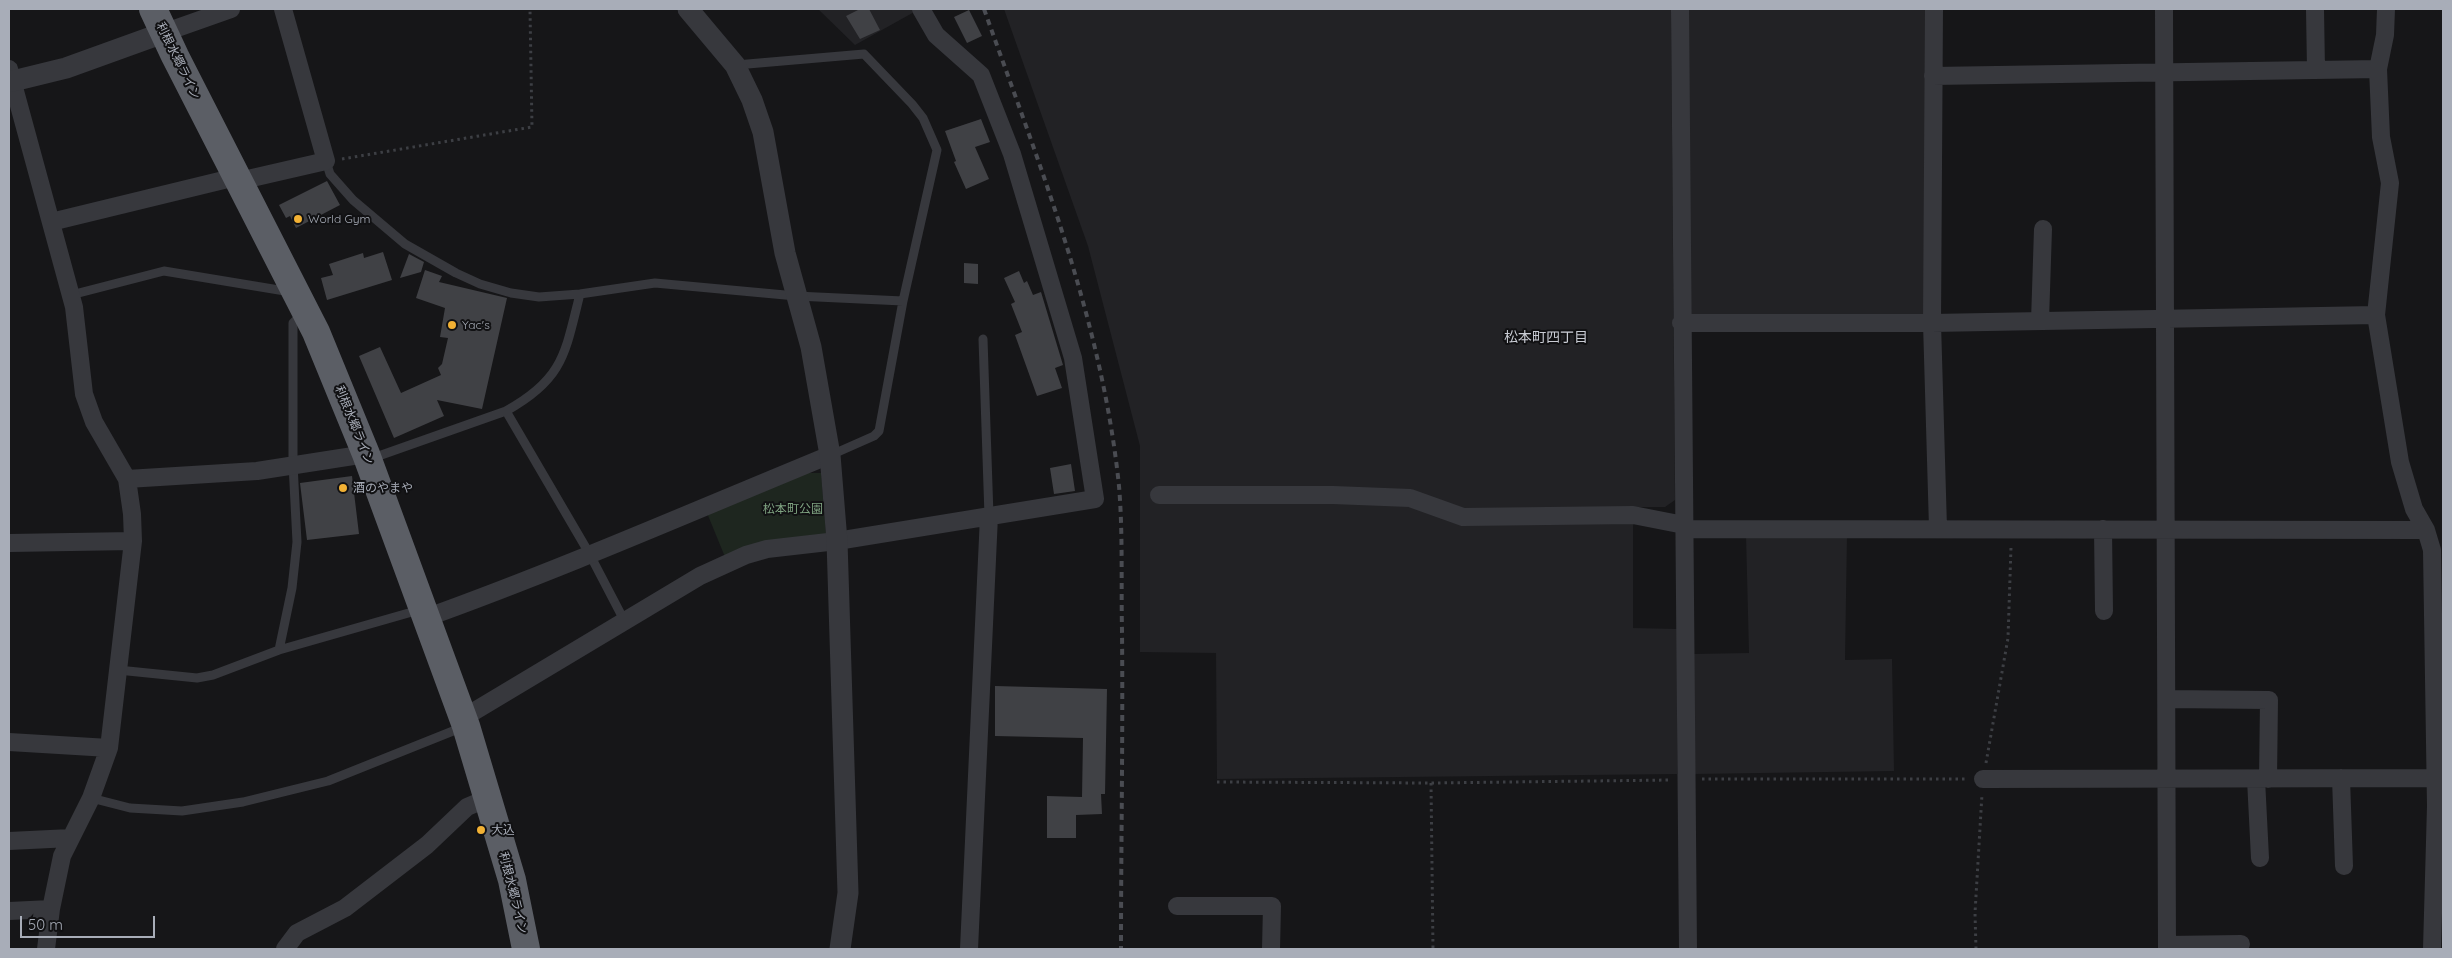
<!DOCTYPE html>
<html>
<head>
<meta charset="utf-8">
<style>
	body { margin:0 }
	#map { position:relative; width:2452px; height:958px; overflow:hidden; background:#161618; font-family:Quicksand,sans-serif }
	canvas { display:block }
	.frame { position:absolute; inset:0; border:10px solid #a8adb8; pointer-events:none }
	.scale { position:absolute; left:20px; top:916px; width:135px; height:22px; box-sizing:border-box; border:2px solid #a8adb8; border-top:0; padding-left:6px; font-size:15px; line-height:18px; white-space:nowrap; color:#a8adb8; -webkit-text-stroke:4px #111113; paint-order:stroke }
</style>
</head>
<body>
<div id="map">
<canvas width="2452" height="958"></canvas>
<div class="frame"></div>
<div class="scale">50 m</div>
</div>
<script>
const context = document.querySelector('canvas').getContext('2d');
context.lineJoin = 'round';
function paint(path, color) { context.fillStyle = color; context.fill(path, 'evenodd'); }
function strokePath(path, color, width, dash) { context.strokeStyle = color; context.lineWidth = width; context.lineCap = dash ? 'butt' : 'round'; context.setLineDash(dash || []); context.stroke(path); }
function write(font, color, halo, rows, align = 'center') {
  context.font = font + ' Quicksand,"Noto Sans JP",sans-serif'; context.lineWidth = 4; context.setLineDash([]); context.textBaseline = 'middle'; context.strokeStyle = halo; context.fillStyle = color; for (const [text, x, y, turn = 0] of rows) {
    context.save(); context.translate(x, y); context.rotate((+turn || 0) * Math.PI / 180); context.textAlign = isNaN(turn) ? turn : align; if (halo) context.strokeText(text, 0, 0); context.fillText(text, 0, 0); context.restore();
  }
}
paint(new Path2D(`
	M818,9H915L916,11L855,45Z
	M1004,9H1671L1675,500L1665,507H1638L1633,526V628L1677,629V774L1217,779L1216,653L1140,652V446L1088,246Z
	M1689,9H1927L1925,317L1689,318Z
	M1746,535H1847L1845,660L1892,659L1894,771L1694,774V654L1749,653Z`), '#222225');
paint(new Path2D(`
	M800,473H821L826,534L725,557L707,513Z`), '#1e261f');
paint(new Path2D(`
	M860,9H869L880,30L860,39L846,16Z
	M969,10L982,36L967,43L954,17Z
	M981,119L990,142L975,147L989,179L966,189L954,162L956,161L945,131Z
	M327,181L340,205L296,228L290,216L286,218L279,205Z
	M383,252L392,280L327,300L321,278L333,275L329,264L363,253L364,258Z
	M409,254L424,262L421,272L400,278Z
	M964,263L978,264V284L964,283Z
	M425,270L442,276L439,282L507,298L482,409L437,400L444,416L394,438L359,356L380,347L401,393L441,375L438,368L442,364L448,338L440,337L445,308L416,298Z
	M1019,271L1024,283L1027,281L1033,295L1041,292L1063,365L1055,368L1062,388L1037,396L1015,335L1022,332L1011,304L1015,302L1004,278Z
	M1071,464L1075,491L1054,494L1050,468Z
	M352,476L359,534L307,540L300,483Z
	M995,686L1107,689L1105,794H1101L1102,814L1076,815V838H1047V796L1082,797L1083,738L995,736Z`), '#404145');
strokePath(new Path2D(`
	M342,159L532,127L530,9
	M1986,763L2008,638L2011,547
	M1702,779H1966
	M1217,782L1431,783L1671,780
	M1431,783L1433,949
	M1976,949L1975,913L1982,794`), '#3d3f44', 3, [2.5, 4]);
strokePath(new Path2D(`
	M736,65L864,54L912,104L923,118L937,150L903,301L879,431L874,436L831,455
	M326,161L330,174L353,200L405,244L456,273L480,284L511,293L539,297L580,294L655,283L796,296L903,301
	M71,295L164,271L291,292
	M983,339L989,516
	M506,411L589,553L625,622
	M370,459L506,411C564,379 565,353 580,294
	M279,650L292,588L297,542L293,464V323L303,313
	M118,670L197,678L213,675L279,650L419,610
	M91,798L130,808L182,811L243,802L328,781L463,727`), '#37383d', 9);
strokePath(new Path2D(`
	M1680,9L1688,949
	M1934,9L1932,323L1938,528
	M2164,9L2167,949
	M2315,9L2316,70
	M2386,9L2385,35L2378,69L2381,137L2390,183L2376,315L2400,462L2414,509L2426,530L2432,550L2436,806L2432,949
	M163,33L231,9
	M9,69L74,307L84,394L94,422L127,479L132,514L133,541L109,748L91,798L62,856L51,909L46,949
	M1933,76L2378,69
	M239,181L326,161L283,9
	M51,222L236,177
	M2040,321L2043,229
	M1681,323H1932L2376,315
	M127,479L257,471L366,454
	M1159,495H1333L1410,498L1463,517L1633,515L1684,525
	M1684,529L2426,530
	M2103,529L2104,611
	M9,543L133,541
	M428,617C564,568 696,510 830,455
	M2167,699L2269,700L2268,779
	M463,718L700,576L746,555L767,549L837,541L1095,499L1073,358L1012,154L981,75L936,35L921,9
	M9,742L109,748
	M2341,778L2344,866
	M1983,779L2435,778
	M2256,779L2260,858
	M9,841L71,838
	M1177,906H1272L1271,949
	M9,911L51,909
	M2167,945L2241,944
	M285,949L297,933L345,908L427,845L467,807L488,798
	M969,949L989,516`), '#37383d', 18);
strokePath(new Path2D(`
	M688,9L735,65L752,100L763,132L785,253L811,347L830,455L837,541L848,893L840,949
	M13,81L66,68L163,33`), '#37383d', 21);
strokePath(new Path2D(`
	M153,9L175,56L316,332L366,454L466,726L512,880L526,949`), '#5b5e65', 28);
strokePath(new Path2D(`
	M984,9C1039,164 1102,320 1119,486C1123,534 1121,583 1122,631C1123,737 1121,843 1121,949`), '#4a4c52', 4, [6, 5]);
for (const [x, y, r, color] of [
	[298,219,5,"#f2b134"],
	[452,325,5,"#f2b134"],
	[343,488,5,"#f2b134"],
	[481,830,5,"#f2b134"]
]) { const dot = new Path2D(); dot.arc(x, y, r, 0, 2 * Math.PI); context.fillStyle = color; context.fill(dot); strokePath(dot, '#111113', 2); }
write('12px', '#a8adb8', '#111113', [
	["利根水郷ライン",178,61,64],
	["利根水郷ライン",354,425,68],
	["利根水郷ライン",513,893,76]
]);
write('12px', '#a8adb8', '#111113', [
	["World Gym",308,219],
	["Yac's",462,325],
	["酒のやまや",353,488],
	["大込",491,830]
], 'left');
write('12px', '#7fa381', '#111113', [
	["松本町公園",793,509]
]);
write('14px', '#c9ccd4', '#111113', [
	["松本町四丁目",1546,338]
]);
</script>
</body>
</html>
